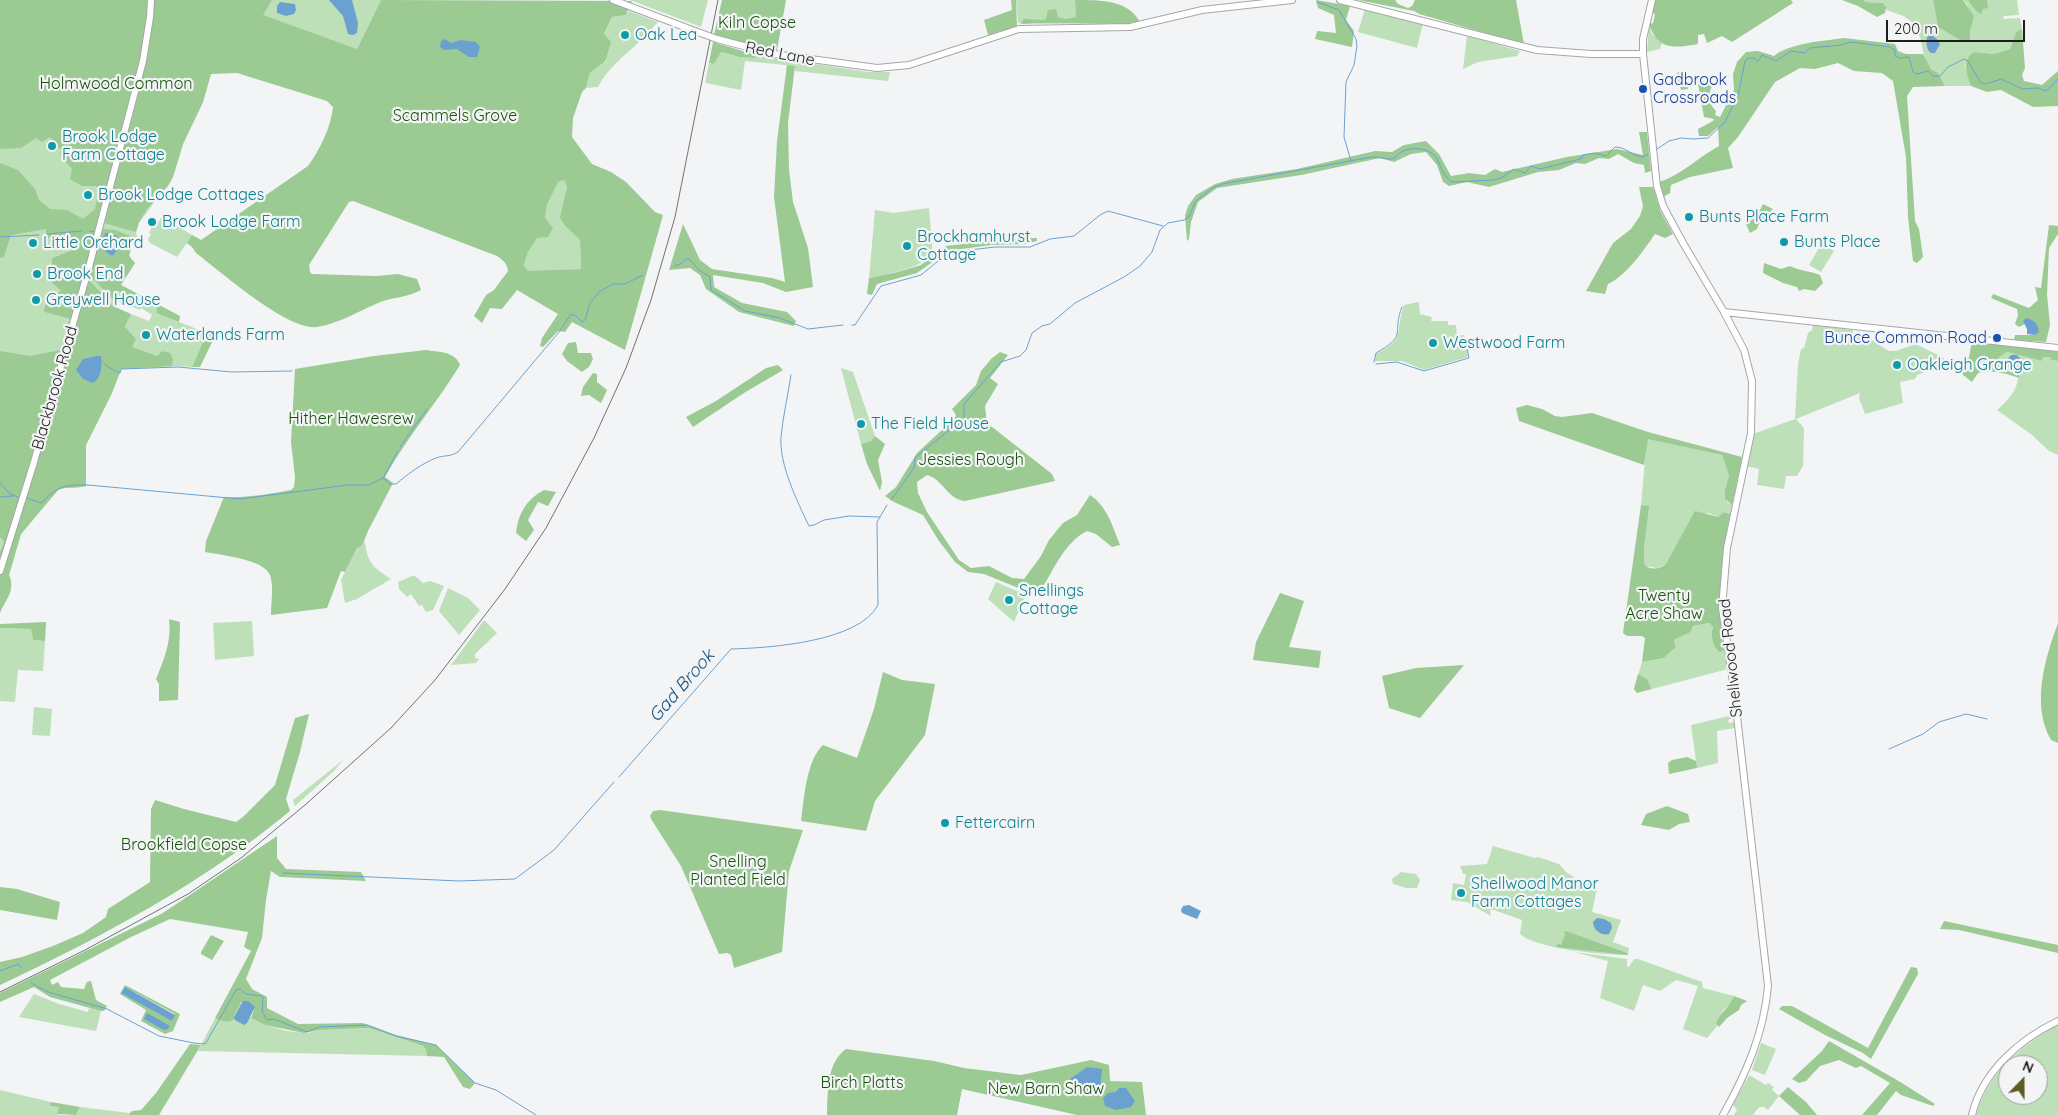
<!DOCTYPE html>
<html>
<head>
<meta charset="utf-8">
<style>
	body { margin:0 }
	#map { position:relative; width:2058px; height:1115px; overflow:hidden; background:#f3f4f6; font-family:Quicksand,sans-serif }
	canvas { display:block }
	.north { position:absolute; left:1998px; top:1055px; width:50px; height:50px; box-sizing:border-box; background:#f3f4f6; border:1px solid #9d9ea0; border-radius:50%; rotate:22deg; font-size:14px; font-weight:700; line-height:20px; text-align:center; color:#1d1d1e }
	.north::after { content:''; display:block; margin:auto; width:18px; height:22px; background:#5c5b27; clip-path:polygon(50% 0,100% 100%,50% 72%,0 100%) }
	.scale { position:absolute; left:1886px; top:20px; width:139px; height:22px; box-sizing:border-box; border:2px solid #1d1d1e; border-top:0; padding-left:6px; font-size:15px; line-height:18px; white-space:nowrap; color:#1d1d1e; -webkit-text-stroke:4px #f3f4f6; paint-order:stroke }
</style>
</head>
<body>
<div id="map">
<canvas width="2058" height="1115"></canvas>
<div class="north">N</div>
<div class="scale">200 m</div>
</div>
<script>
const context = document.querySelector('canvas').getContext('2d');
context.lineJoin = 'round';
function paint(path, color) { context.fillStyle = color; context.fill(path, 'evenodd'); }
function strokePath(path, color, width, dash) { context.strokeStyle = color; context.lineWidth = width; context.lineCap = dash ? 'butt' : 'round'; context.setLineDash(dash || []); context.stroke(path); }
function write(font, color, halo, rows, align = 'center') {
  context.font = font + ' Quicksand,sans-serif'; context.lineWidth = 4.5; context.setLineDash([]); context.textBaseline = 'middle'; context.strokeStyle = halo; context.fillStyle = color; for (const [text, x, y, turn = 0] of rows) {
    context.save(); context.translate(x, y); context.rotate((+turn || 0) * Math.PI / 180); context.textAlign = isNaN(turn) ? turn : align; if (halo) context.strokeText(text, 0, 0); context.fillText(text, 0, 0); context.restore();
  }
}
paint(new Path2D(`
	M0,0H381L357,49L211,74L203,102L183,144L173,177L139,223L136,232L137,236L129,253L131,259L135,263L121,285L158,306L156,313L207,333L192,367L178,366L121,369L125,328L131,314L149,321L152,315L141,308L140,310L115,300V303L111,307L120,373L112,393L86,445V486C76,489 67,486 58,490L21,534L9,575C16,591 5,600 0,613ZM72,250L70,319L44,312L45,301L61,291L50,281L52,258Z
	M630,0H708L701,27Z
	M1016,0H1075L1077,23L1023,24L1018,23Z
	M1864,0H1933L1938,27L1963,41L1970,40C1970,25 1975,11 1963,0H2017L2019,15L2004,16L2003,19L2020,18L2022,29L2016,32L2010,49L1994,54L1974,52L1965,65L1971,86H1945L1938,73L1931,69L1925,60L1920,37L1913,23L1904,16L1886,10V7L1883,3L1865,2Z
	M1365,9L1423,23L1417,48L1358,32Z
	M629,11L658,22C651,29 644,37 637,44C622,58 607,69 598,87L586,88L590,73L606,62L604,35L612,17L626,15Z
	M1649,24L1652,34L1662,43L1660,49L1647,52Z
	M1467,36L1520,51L1517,56L1478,62L1463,69Z
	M720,52L739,57L755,58L756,55L868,72H890L888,81L795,71V66L745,61L741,90L705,83L709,63L714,64Z
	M564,179L567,187L565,202L566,227L580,240L581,269L528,272L524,267L528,252L545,218L547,205L558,181Z
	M929,208L933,255C914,270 892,273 869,278L875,210L893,213Z
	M161,217L201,240L192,247L187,243L177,257L150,243L148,240L151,234L149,233L152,226L156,228Z
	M1822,243L1834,251L1821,272L1809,265Z
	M1419,302L1420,314L1432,317L1431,321H1448V325H1456L1457,336L1464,335L1468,357L1424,370L1402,361H1375L1376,354C1408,337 1394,333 1404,305Z
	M1813,325L1853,330V334L1869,338L1889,351H1895L1916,344L1942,357L1948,363L1917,375L1915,379L1900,382L1903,403L1865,414L1859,398L1860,393L1796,419L1804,428L1803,466L1797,476H1786L1784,489L1757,485L1759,469L1746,466L1749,462L1753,434L1795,419L1798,364L1801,349L1804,348L1808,333L1812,330Z
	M2007,352L2042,361L2043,357H2051V360L2058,361V455L2049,451L2032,435L1997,410C2009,399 2017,391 2019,374L1999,368V357Z
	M841,368L853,372L875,436L871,441L861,444Z
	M1647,438L1722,455L1729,476L1727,502L1732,505L1730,514L1724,512L1719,517L1707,513L1666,564L1657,568L1646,566L1644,564V549L1648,506L1641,505Z
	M365,541C367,563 374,568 391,579L357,599L345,603L341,580L357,548L362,546Z
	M412,576H415L423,583L430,581L444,586L433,610L426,612L422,605L419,606L411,594L407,597L399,589L398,582Z
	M996,582L1026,595L1014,622L988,599Z
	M448,588L468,598L480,610L459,635L439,611Z
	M484,620L497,633L475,654V658L479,659L476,663L451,665Z
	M252,621L254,656L215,660L213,623Z
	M1709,623L1713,627C1710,637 1714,643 1719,651H1724L1728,669L1637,693L1634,689L1642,662L1664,658L1676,647L1674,640L1691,632L1693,626Z
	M0,628L31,629L33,640L45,641L43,671L18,670L15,702L0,701Z
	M34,707L52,709L50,736L32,735Z
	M1733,715L1734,718L1728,720L1729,723L1735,722V728L1717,731L1718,763L1697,768L1691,725Z
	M343,760L334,771L295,806L293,800Z
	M1493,846L1535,858L1538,857L1559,864L1566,872L1584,884L1597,888L1592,912L1621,920L1613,942L1629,948L1628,955C1604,955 1536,949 1520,934L1522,920L1494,910H1490L1491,916L1467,902L1451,900L1453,883L1464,885L1466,874H1463L1460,866L1487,864Z
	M1401,872L1416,874L1420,880L1417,888H1406L1393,884L1392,879Z
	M1574,952L1627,959V966L1629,967L1634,959H1638L1702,982L1703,988L1734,996L1732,1002L1723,1010L1716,1023L1718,1025L1707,1038L1683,1029L1698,986L1676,980L1660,991L1643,985L1634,1011L1600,998L1608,961Z
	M34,994L59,1004L88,1012L89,1008L101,1011L96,1031L19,1017Z
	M241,1002L251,1018L265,1025L287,1031L308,1033L319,1030L369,1028L423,1046L426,1050L427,1056L198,1051L215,1018L227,1022Z
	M2058,1025V1115H1976C1988,1073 2021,1046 2058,1025ZM2008,1065H2038V1095H2008Z
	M1761,1043L1776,1049L1765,1075L1752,1070Z
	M1749,1075L1766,1085L1768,1083L1774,1087L1772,1090L1779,1096L1768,1110L1764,1107H1759L1753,1115H1734L1737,1110L1733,1105Z
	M0,1090L51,1102L50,1106L59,1107L57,1114L60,1115H0Z
	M80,1107L129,1113L128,1115H76Z`), '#bee0b9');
paint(new Path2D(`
	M0,0H272L263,15L357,49L381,0L632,1L626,15L612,17L604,34L611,42L605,62L590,73L586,88L582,92L573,118L572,137L592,164L611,172L626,182L655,212L663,215L625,350L572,322L565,332L558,331L543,347L540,346L542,338L558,314L517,290L502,309L490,308L482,323L474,316L486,295L494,290L508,271C507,263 503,260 497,256L353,201L349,202L309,265L310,272L312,274L376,276L398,274L417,279L421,290C407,298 392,297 378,303C359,311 338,324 317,327C288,331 221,272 196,253L192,247L187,243L192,235L201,240L308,166C320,149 331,127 333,107L327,101L237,73L211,74L203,102L183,144L173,177L168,186L147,209L139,222L136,232L104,223L110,199L104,197L83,279L89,280L113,306L131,314L125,327L136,339L132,347L157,356L162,351L170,353L173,359L172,366L121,369L112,393L86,445V486C76,489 67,486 58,490L21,534L9,575C16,591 5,600 0,613V552L4,542L0,537V351L30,356L61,350L70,319L44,312C45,299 49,296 61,291L50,281L52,258L72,250L71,235L46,238V229L11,235L4,257L0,258V163L18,170L35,189L39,200L50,209L67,210L83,219L95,209L99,189L96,186H82L70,179L72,169L60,155L61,150L50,137L42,142L36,138L21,148L0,149ZM564,180L567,187L560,218L566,227L580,240L581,269L528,271L524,266L528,252L537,238L548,237L553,228L545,218L547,205L558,182ZM96,356H101C102,368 101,375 92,383L83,379L76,370L86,358Z
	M722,0H786L777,50L746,46L714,35Z
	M1011,0H1016L1017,27L988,35L984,20L1012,10Z
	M1075,0C1102,0 1128,0 1140,22L1129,24L1034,23L1023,24L1021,23L1024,19L1043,20L1046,19L1048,10L1056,9L1058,17L1066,19L1076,17Z
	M1316,0L1350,6L1346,20L1354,31L1352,47L1315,39L1317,31L1336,33L1334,15L1318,8Z
	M1358,0H1395L1398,4L1408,8L1412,6L1415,0H1516L1524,44L1419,14L1414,11Z
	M1655,0H1791L1793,3L1732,42L1722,36L1707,43L1704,34L1698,35V44C1675,48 1658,51 1649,24L1653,23L1655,15L1652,11Z
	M1842,0H1864L1865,2L1883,3L1886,7L1885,13L1877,17L1858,6Z
	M1933,0H1963L1974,16L1970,31V40L1962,41L1938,27Z
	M1968,0H1987L1988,8L1983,9L1981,14L1976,11Z
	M2022,29L2025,68L2022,75L2024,81L2042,85L2058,71V106L2033,107L2001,90L1987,92L1971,86C1967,73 1961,61 1974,52L1994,54L2010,49L2016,32Z
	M1844,38L1895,44L1898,51L1906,54H1923L1931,69L1938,73L1945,86L1913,87L1907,96L1915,221L1919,229L1923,257L1917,263L1913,261L1908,217L1906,157L1893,81L1882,73L1854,71L1838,63L1815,69L1800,68L1775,82L1738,137L1728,148L1733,168L1690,177L1671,185L1670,193L1663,197L1659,182C1683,174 1697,158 1719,146L1718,127L1708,136H1699L1698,129L1713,121L1714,119L1704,117L1698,84L1702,81L1712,84C1709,98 1705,98 1716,111L1715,115L1720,117L1734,90L1733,74L1737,62L1746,52L1758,51L1774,56C1789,43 1824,41 1844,38Z
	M713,42L756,55L755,58L739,57L721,52L714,64L709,63Z
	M787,65L795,66L788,123L789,170L793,202L808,248L813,287L786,292L763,283L713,275L714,287L742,303L787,312L796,321L794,326L739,312L706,289L700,275L690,268L669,270L683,224L700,260L712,269L772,278L785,282L774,197L777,141Z
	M1679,72H1686L1688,89L1681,90L1676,74Z
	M1639,132H1647L1651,171L1645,173L1644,165L1634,163L1618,154L1609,159L1599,158L1585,164L1576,163L1559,170L1538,172L1489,187L1467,182L1449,186L1443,182L1437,165L1426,152L1411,154L1394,162L1380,158L1301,175L1217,188L1198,202L1191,222L1189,239L1187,241L1185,216L1188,206L1196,195L1215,184L1232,179L1297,169L1375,151L1392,152L1404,145L1426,141L1439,154L1451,176L1469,173L1485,175L1495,169L1502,172L1567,157L1617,149L1643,155Z
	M1639,187H1653L1660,210L1673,234L1665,238L1655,234C1644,250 1626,276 1608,284L1605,294L1586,291L1613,243L1631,229L1640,216L1643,206Z
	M1763,204L1773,209L1759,224L1757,229L1750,233L1746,224L1757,216Z
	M2049,225L2058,226V234L2049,248L2047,295L2050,325L2046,342L2014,340L2015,335H2035L2023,321L2025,324L2019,327L2015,324L2018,315L2017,309L1991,298L1993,294L2029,308L2038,300L2035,287L2041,288Z
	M103,229L115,230L130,236L132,246L129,256L135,263L121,285L180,316L179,322L156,313L157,308L118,291L114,300L89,275Z
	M1037,238V241L1026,244L991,245L948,251L917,273L877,284L872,295L867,294L869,278L898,272L921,265L946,246L1005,239Z
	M1764,263L1781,269L1790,266C1800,271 1810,271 1820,275L1823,283L1815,291L1804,289L1799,291L1797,287L1783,283L1763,273Z
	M207,333L215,336L200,367H192Z
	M1972,341L2058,350V361L2051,360V357H2043L2042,361L2007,352L1999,357V368L2019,374V378C2007,374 1991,369 1978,373L1972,382L1962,374L1969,357Z
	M576,342L578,353H591L593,359L589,367L582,372L567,361L562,354L568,343Z
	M426,350C438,352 455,351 460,365C437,403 407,437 385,477L393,483L368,531L362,546L357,548L345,572L341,571L327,608L271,615C271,603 274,586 270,575C264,559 220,555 205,552L206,541L224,497C247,498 269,494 291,490L294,487L295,477L291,442L295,369L374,356Z
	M1000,352L1008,355L990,378L998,384L985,406L987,423L1052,474L1055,481L965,501C947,499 943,479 927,475L917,482L918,493L927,512L959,560L971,568L989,566L1012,578L1024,579L1041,556L1049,540L1063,523L1077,515L1090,495C1107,506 1113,527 1120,545L1112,547L1096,534L1087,531C1065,542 1054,569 1041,590L1032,587L1028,592L984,574L968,572L955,562L939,541L923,515L894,502L885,496L896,487L917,453L955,418L956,415L952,409L976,385L981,371L991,359Z
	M778,365L783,370L744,393L693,427L686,417L716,401L766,368Z
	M593,373L597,374V382L607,390L601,403L589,395L581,396L583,387Z
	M1527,405L1542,409L1555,416L1562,417L1592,413L1648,432L1742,457L1732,505L1725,499V491L1729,476L1722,455L1648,439L1644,465L1519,421L1516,408Z
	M875,436L885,444L878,460L882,482L880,491L867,464L861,444L871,441Z
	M544,490L556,492L548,506L538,502L528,520L534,530L526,541L516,533C518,513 527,499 544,490Z
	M1641,505L1649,506L1644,549V564C1650,571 1660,569 1666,564L1695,511L1718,517L1724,512L1730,514C1721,565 1717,600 1724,651L1719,652C1713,645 1710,636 1713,627L1709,623L1693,626L1691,632L1674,640L1676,647L1664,658L1642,662L1645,638L1642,636H1627L1623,633Z
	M1280,593L1304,601L1289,647L1321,651L1319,668L1253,660L1256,642Z
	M169,619L180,622L178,700L159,701V684L156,679C164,660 172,640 169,619Z
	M46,622L45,641L33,640L31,629L0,628V624Z
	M2058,623V743L2051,740C2031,705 2045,658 2058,623Z
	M1464,665L1420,718L1389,708L1382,676L1416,668Z
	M883,672L902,680L935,684L925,735L875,801L866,831L801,821C804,799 806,761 823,745L857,758L874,709Z
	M1638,674L1647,679L1651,689L1637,693L1634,689Z
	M309,714L300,752L286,799L290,811C203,883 102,937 0,985V962L22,957L53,946L83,933L106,917L108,909L150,882L151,809L155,800L184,809L236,822L243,817L275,785L295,718Z
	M1687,757L1696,761L1697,768L1669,774L1668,763L1672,760Z
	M1667,806L1688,814L1690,822L1679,824L1669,830L1641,825L1646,814Z
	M660,810L803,830L789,871L782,952L734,968L731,955L727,953L719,954L681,866L651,819L650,816L653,811Z
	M277,836V858L286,869L361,872L366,881L280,877L271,871L266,900L262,938L246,979L252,989L267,997V1008L298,1024L363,1023L396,1035L436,1045L475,1083L470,1089L463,1087L444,1057L427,1056L426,1050L423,1046L369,1028L319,1030L304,1033L265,1025L251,1018L254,1010L241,1002L234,1015V1019C227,1024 223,1021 215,1018L251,951L244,947L248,932L170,919L131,937L50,980L52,985L58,982L61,987L84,989L87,982L91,981L96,1000L107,1006L104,1011H101L50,997L34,987L0,1002V993L163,913Z
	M0,887L17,889L60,902L57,920L0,910Z
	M1944,921L2058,945V953L1959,930L1940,929Z
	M1566,931L1627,953L1628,955L1556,947L1558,943L1561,945L1565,935L1564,932Z
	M211,935L224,941L212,960L201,954V952Z
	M1911,967L1917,968L1918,974L1871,1059L1863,1053L1825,1035L1779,1009L1782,1006H1792L1868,1048Z
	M125,985L180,1014L173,1031L165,1034L141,1021L146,1010L120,994ZM125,987L175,1014L172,1021Z
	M1734,996L1747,1001L1741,1005L1739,1010L1727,1018L1719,1027L1716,1023C1720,1012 1730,1007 1734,996Z
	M1829,1041L1902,1083L1935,1104L1933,1106L1901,1095L1896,1091L1877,1115H1862L1890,1083L1861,1066L1856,1068L1839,1060L1820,1066L1806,1081L1799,1083L1792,1079L1822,1051Z
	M190,1044L201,1045L159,1115H128L132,1111L141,1110L156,1093Z
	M846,1049L934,1061L964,1068L1021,1075L1091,1060L1109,1065L1110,1081L1142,1082L1146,1115H1077L962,1089L957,1115H827C828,1093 826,1063 846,1049Z
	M1788,1087L1806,1102L1817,1115H1800L1779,1096Z
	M51,1102L80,1107L76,1115L57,1114L59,1107L50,1106Z`), '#9bca93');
paint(new Path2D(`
	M329,0H352L358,23L357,33L353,35L348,34L343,16Z
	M280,2L295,4L296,10L294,14L286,16L277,13V6Z
	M1931,35L1937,39L1940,44L1935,53H1931C1926,49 1926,43 1927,37Z
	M445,39L451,43L461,40L476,42L480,47L477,57H469L457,49L444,50L440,47L441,41Z
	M106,233L115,235L121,241V246L112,256L101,248V239Z
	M2026,318C2034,320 2038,323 2039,332L2035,335L2027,334V329L2023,321Z
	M2011,355H2017L2020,358L2014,371L2002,366Z
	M96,356H101C102,366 102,379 92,383L83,379L76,370L83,359Z
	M1189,905L1201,911L1197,919L1182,913L1181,910L1183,906Z
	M1597,918L1604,919L1611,923L1612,928L1609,934C1601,936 1593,930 1593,922Z
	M125,987L175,1015L172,1021L121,993Z
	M243,1001H248L255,1007L247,1023L244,1025L235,1020L234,1017Z
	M147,1013L170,1026L168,1029L164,1030L144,1019Z
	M1087,1067L1102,1069L1100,1091C1087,1097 1074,1094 1066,1082Z
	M1119,1088H1126L1135,1101L1131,1107L1116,1110L1105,1106L1103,1098L1108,1093L1116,1092Z`), '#6ba1d0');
strokePath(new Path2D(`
	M1317,2L1339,10L1356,39L1357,46L1354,65L1346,82L1344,137L1351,161
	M1657,149L1669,141L1681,138L1693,139L1708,138L1725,122L1738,96L1745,61L1748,58H1754L1758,61L1762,55L1776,61L1791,51L1804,53L1810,48L1841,45L1851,42L1890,47L1895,50V56L1900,58L1909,57L1913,72L1917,74L1928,71L1933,76H1940L1948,67L1964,59L1968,61L1981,83L1986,84L2001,79L2023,89L2038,88L2045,91L2047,90L2058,79
	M90,231L96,232
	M47,234L82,231
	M0,237L39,235
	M675,266L682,263L686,259H689L699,270L710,277L711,290L745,311L780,318L808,329L843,325
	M852,325H855L881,286L921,275L943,257L952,252L995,247H1030L1050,239L1074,236L1100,215L1108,211L1163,226
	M101,360L108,367L120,373L121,369L178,367L232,372L292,371
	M1374,362L1376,353C1409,334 1391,334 1402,307
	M1376,364L1397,362L1424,371L1469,358L1466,344
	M791,375C788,395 783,416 781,437C779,464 797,501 809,526L814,525L824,520L849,516L880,517
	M400,447L427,409
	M383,478L398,451
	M0,483L10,494L18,497
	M0,497L13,496
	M27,498L41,503C60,485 63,485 88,485L240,499L348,485H369L383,478L390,484H396C408,474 421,464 436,458C444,455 450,457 458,452L559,332L571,314L576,316L582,322L585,320L590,303L599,292L613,284H625L643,275
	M891,500L914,468L915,458L964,418V404L1001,362L1020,356L1026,350L1032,333L1042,326L1050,324L1075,303L1124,277L1140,266L1152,252L1160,230L1168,223L1184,220L1189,217L1195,202L1212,188L1222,184L1372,157C1379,157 1385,159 1391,159C1397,158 1397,155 1401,152C1412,146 1431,148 1437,159C1441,167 1444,177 1452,182L1494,180L1503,177L1514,169L1525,173L1531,166L1540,169L1577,160L1582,158L1583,155L1594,153L1606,156L1615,147C1626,147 1632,156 1643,157L1648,154
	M1889,749L1923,734L1939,722L1966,714L1987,719
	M619,777L731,649C769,648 859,642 878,605L877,522L887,505
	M283,873L459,881L515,879L554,850L614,782
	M0,971L18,964L22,968
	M31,983L48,992L107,1009L159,1036L194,1043L205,1044L207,1041L236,990L240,989L246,994L262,996L263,998L262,1011L267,1020L274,1019L307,1032L319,1027L367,1025L396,1036L436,1045L475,1083L496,1090L536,1115`), '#6ba1d0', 1);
const tertiary = new Path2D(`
	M613,0L695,31
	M1340,0L1537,50L1591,54H1643
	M1652,0L1643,39V54L1657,186L1663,206L1683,243L1724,312L1744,350L1752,381L1751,433L1727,548L1722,608L1734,690L1768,986C1764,1033 1746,1074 1723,1115
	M717,39L774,54L877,68L909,65L1019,29L1130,27L1202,10L1292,0
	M1724,312L2058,348
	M0,571L34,462L89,267L143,61L150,17L151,0
	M1972,1115C1982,1072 2020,1039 2058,1021`);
strokePath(tertiary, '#a6a7a9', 8);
strokePath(tertiary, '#fff', 6);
strokePath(new Path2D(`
	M0,992L85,950L188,894L241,858L305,805L391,728L435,680L505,589L546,528L594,438L626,368L651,300L675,217L718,0`), '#727273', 1);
const tertiaryBridge = new Path2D(`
	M695,31L717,39`);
strokePath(tertiaryBridge, '#a6a7a9', 8, []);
strokePath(tertiaryBridge, '#fff', 6);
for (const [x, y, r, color] of [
	[625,35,5,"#0f9aa8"],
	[1643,89,5,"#1a4fb4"],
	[52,146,5,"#0f9aa8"],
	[88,195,5,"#0f9aa8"],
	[1689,217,5,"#0f9aa8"],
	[152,222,5,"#0f9aa8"],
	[1784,242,5,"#0f9aa8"],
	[33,243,5,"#0f9aa8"],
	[907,246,5,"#0f9aa8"],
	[37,274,5,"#0f9aa8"],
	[36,300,5,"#0f9aa8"],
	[146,335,5,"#0f9aa8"],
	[1997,338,5,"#1a4fb4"],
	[1433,343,5,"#0f9aa8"],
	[1897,365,5,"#0f9aa8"],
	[861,424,5,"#0f9aa8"],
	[1009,600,5,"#0f9aa8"],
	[945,823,5,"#0f9aa8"],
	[1461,893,5,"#0f9aa8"]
]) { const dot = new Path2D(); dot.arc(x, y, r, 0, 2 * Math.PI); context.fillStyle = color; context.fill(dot); strokePath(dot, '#f3f4f6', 2); }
write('16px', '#155308', '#f3f4f6', [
	["Kiln Copse",757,23],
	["Holmwood Common",116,84],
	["Scammels Grove",455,116],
	["Hither Hawesrew",351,419],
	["Jessies Rough",971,460],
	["Twenty",1664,596],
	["Acre Shaw",1664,614],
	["Brookfield Copse",184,845],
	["Snelling",738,862],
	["Planted Field",738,880],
	["Birch Platts",862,1083],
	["New Barn Shaw",1046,1089]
]);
write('16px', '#0d838f', '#f3f4f6', [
	["Oak Lea",635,35],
	["Brook Lodge",62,137],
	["Farm Cottage",62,155],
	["Brook Lodge Cottages",98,195],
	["Bunts Place Farm",1699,217],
	["Brook Lodge Farm",162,222],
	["Brockhamhurst",917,237],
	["Cottage",917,255],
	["Bunts Place",1794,242],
	["Little Orchard",43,243],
	["Brook End",47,274],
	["Greywell House",46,300],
	["Waterlands Farm",156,335],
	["Westwood Farm",1443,343],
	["Oakleigh Grange",1907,365],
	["The Field House",871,424],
	["Snellings",1019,591],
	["Cottage",1019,609],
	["Fettercairn",955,823],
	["Shellwood Manor",1471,884],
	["Farm Cottages",1471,902]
], 'left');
write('16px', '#1d1d1e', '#f3f4f6', [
	["Red Lane",780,54,11],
	["Blackbrook Road",55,388,-74],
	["Shellwood Road",1731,658,-96]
]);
write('16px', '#164399', '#f3f4f6', [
	["Gadbrook",1653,80],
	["Crossroads",1653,98],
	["Bunce Common Road",1987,338,"right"]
], 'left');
write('italic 18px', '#14507d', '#f3f4f6', [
	["Gad Brook",682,686,-49]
]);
</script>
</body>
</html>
